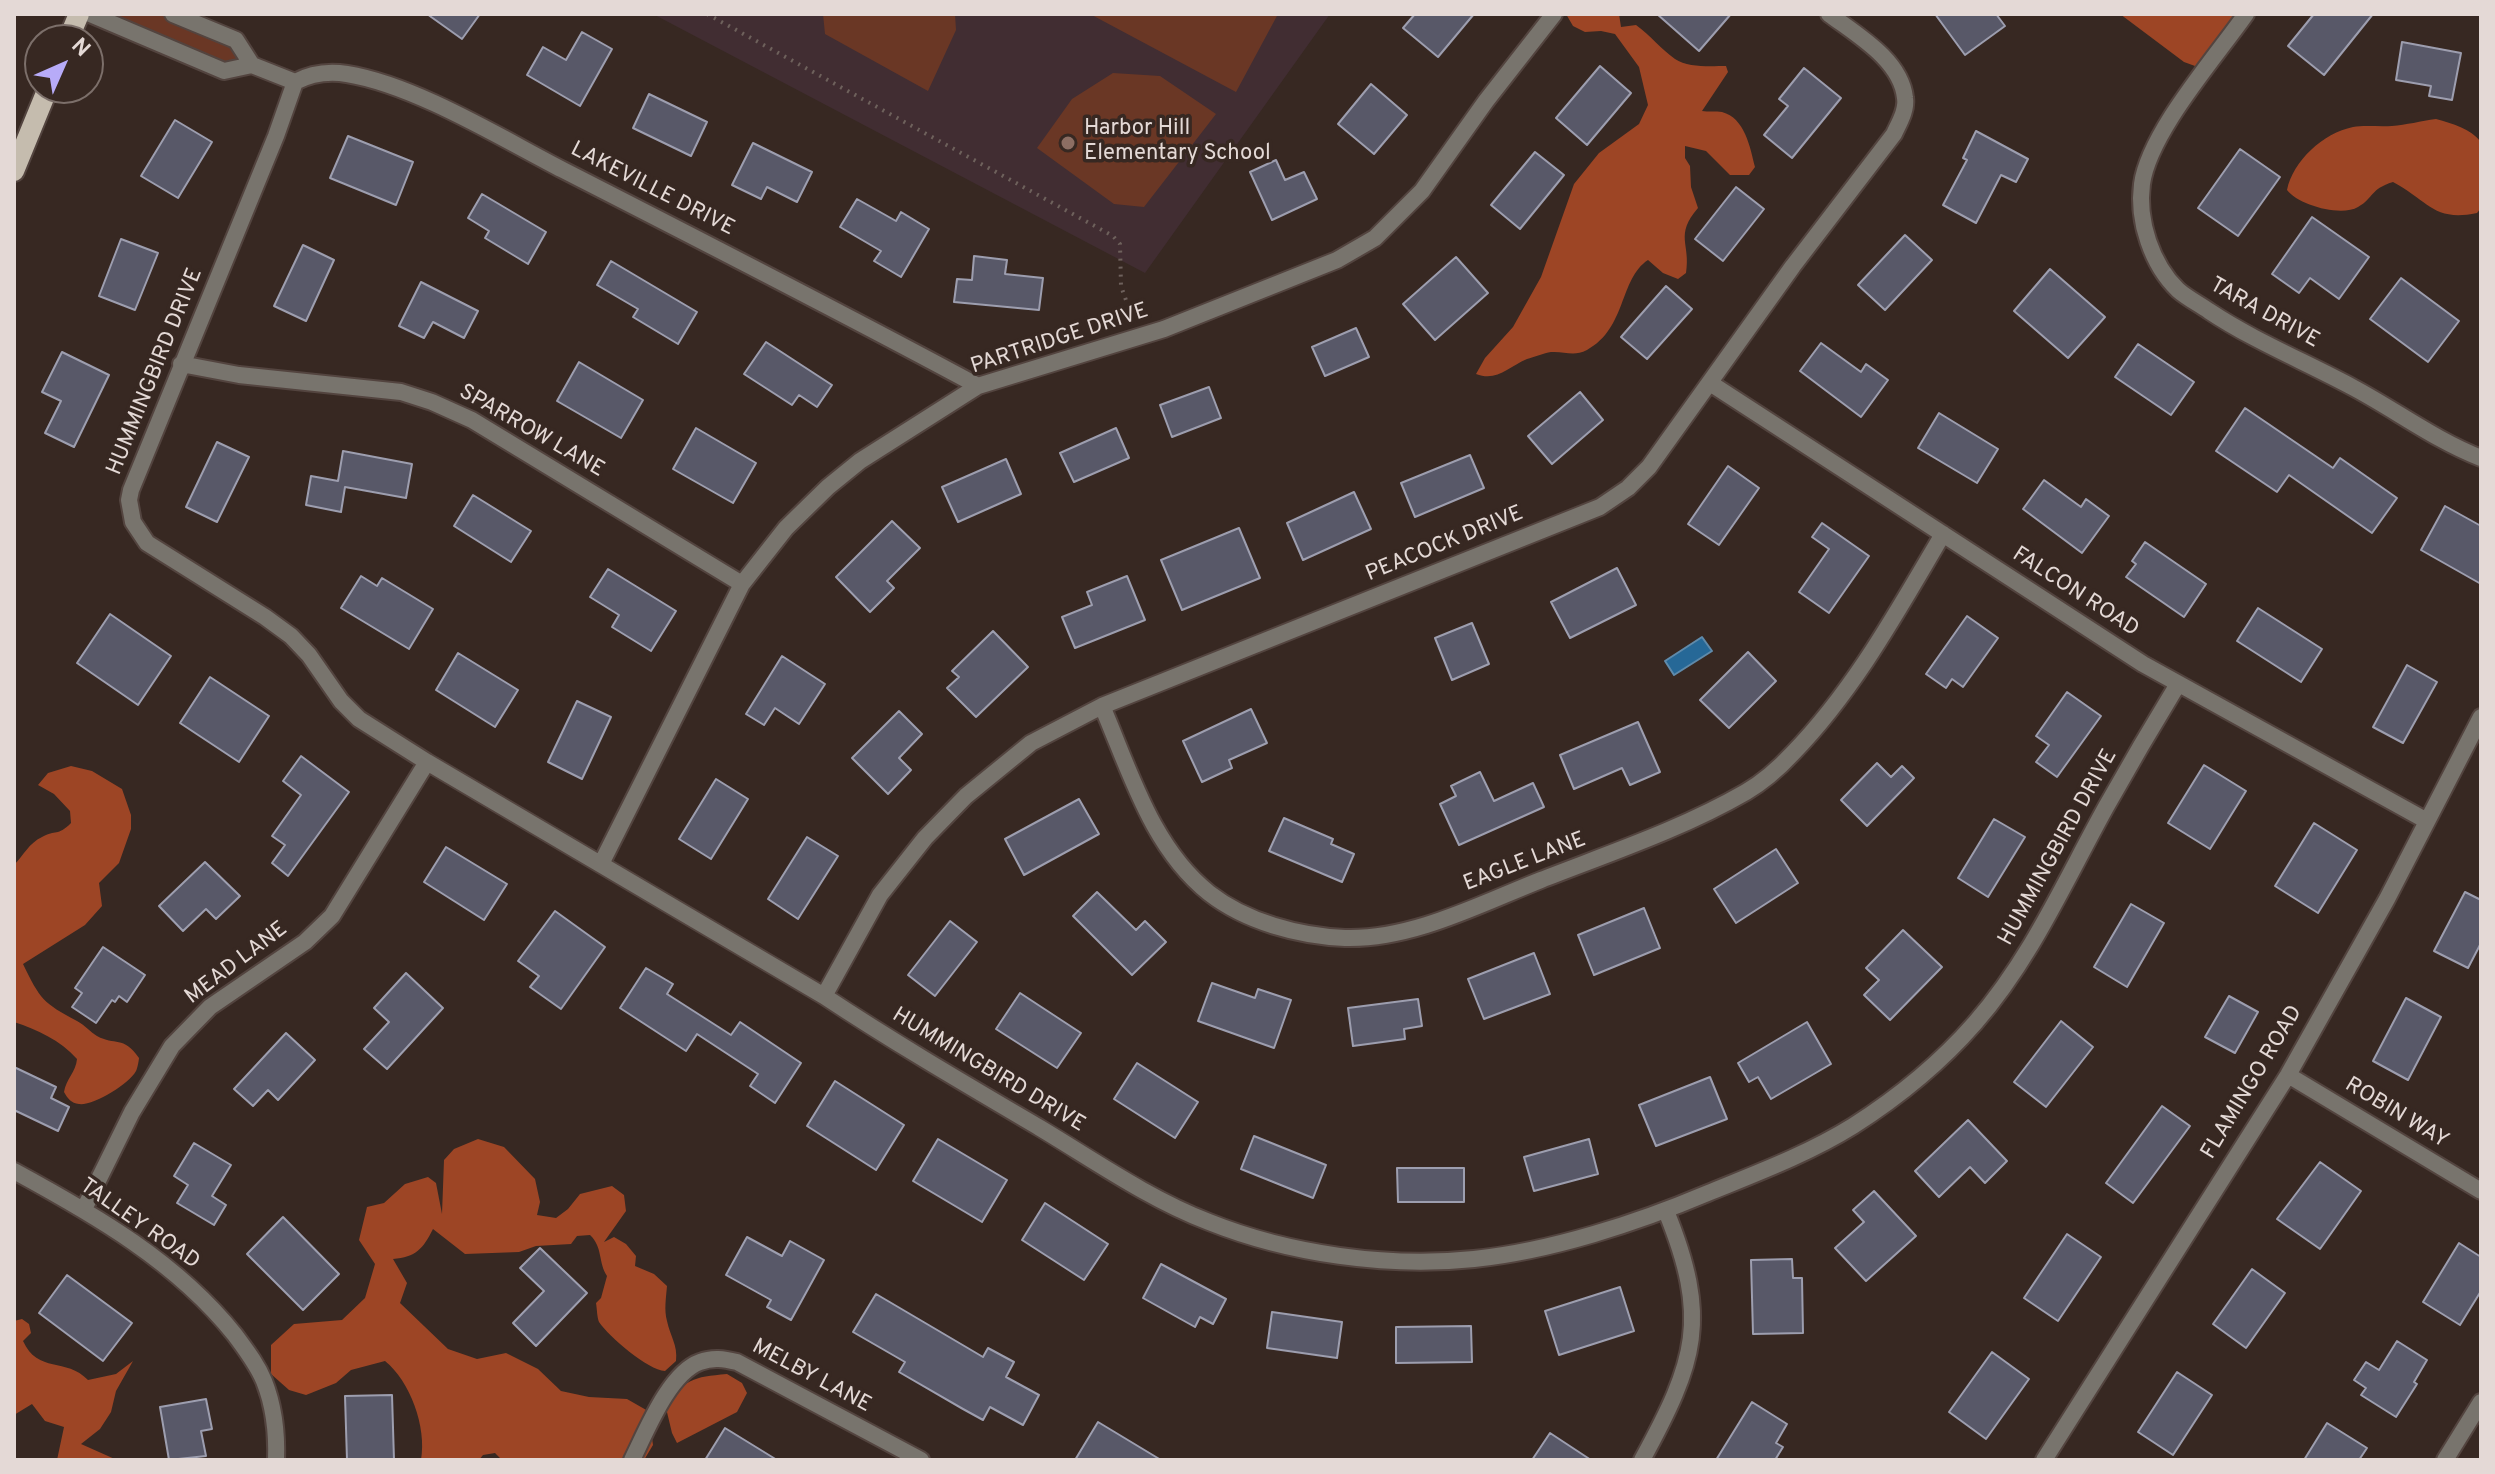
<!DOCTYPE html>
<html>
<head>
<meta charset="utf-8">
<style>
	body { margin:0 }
	#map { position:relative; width:2495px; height:1474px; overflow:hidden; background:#372822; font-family:Overpass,sans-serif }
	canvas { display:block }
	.frame { position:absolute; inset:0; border:16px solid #e4d9d6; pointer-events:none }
	.north { position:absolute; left:24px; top:24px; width:80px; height:80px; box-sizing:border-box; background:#372822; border:2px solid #7c6f6a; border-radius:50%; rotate:45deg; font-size:22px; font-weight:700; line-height:32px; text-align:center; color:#e4d9d6 }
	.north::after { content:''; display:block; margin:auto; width:28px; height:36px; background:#b7abf8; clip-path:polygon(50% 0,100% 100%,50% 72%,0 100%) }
</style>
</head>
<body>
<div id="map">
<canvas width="2495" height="1474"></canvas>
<div class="frame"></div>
<div class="north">N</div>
</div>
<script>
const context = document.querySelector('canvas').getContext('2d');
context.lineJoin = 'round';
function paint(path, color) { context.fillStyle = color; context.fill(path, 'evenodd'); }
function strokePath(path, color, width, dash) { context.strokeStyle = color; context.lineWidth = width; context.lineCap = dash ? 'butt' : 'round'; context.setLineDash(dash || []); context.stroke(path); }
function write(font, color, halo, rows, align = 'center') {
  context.font = font + ' Overpass,sans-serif'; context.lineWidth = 7; context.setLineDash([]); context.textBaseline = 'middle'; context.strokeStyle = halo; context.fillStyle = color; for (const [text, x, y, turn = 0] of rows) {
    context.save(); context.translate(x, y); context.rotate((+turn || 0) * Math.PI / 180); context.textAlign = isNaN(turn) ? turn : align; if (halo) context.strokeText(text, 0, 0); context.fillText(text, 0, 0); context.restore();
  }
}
paint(new Path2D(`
	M653,14H1330L1145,273Z`), '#412d32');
paint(new Path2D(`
	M90,14H173L236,40L252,65L224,71Z
	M823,14H955L956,30L928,91L825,34Z
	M1090,14H1278L1236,92Z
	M1113,73L1160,76L1216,114L1144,207L1114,204L1037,148L1072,99Z`), '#6a3725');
paint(new Path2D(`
	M1566,14H1619L1621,27L1636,25C1650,35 1662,50 1675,59C1688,68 1711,66 1726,66L1728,72L1702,111C1708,112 1716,111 1722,112C1745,118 1750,147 1755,167L1749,175H1730L1706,151L1685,146V158L1690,166L1691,187L1698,208C1674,236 1691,243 1686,273L1678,279L1663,273L1648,260C1619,279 1627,328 1587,350C1573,357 1565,351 1551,352C1544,353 1534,357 1527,359C1508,367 1497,382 1476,374L1485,358L1513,327L1541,277L1574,184L1599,153L1639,124L1648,105L1639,67L1615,34L1601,31L1585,32L1573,26Z
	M2120,14H2246L2206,70L2184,62Z
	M2436,119C2453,124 2470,128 2481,142V208L2477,213C2433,222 2429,201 2393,182C2370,189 2374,198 2358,207C2341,217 2298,205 2287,190C2293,161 2323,133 2353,127C2365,125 2379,127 2392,126C2406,125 2421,121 2436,119Z
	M71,766L92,771L122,789L131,815V829L119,863L99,883L102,906L85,925L23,964C40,999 43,1003 77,1021C85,1025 90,1032 97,1036C115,1046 123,1035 139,1058C139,1060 137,1070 136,1071C129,1084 93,1106 79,1104C71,1103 68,1099 64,1092C66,1079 76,1072 77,1059C60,1040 38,1030 14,1022V865C23,856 29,843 42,837C56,829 57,837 71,823L70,811L54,794L38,785L48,773Z
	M478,1139L504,1147L535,1179L540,1202L537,1215L556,1218L568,1209L580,1194L612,1186L624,1195L626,1211L604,1242L614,1237L626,1244L636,1256L635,1266L654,1274L667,1286C666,1298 664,1310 667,1321C670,1336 678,1345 676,1361L665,1371C648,1370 609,1337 599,1322C597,1317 597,1309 596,1303L601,1298L607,1276C598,1263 603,1247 590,1235L577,1236L571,1244L536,1246L519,1252L465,1254L433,1229C423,1249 416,1257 393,1259L407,1283L400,1303L448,1349L477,1359L506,1353L538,1369L561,1391L589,1397L627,1399L648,1411L653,1445L644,1460H516L501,1459L495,1453L483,1455L479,1460H421C427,1427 410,1381 385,1361L351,1370L336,1383L306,1395L289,1390L271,1374V1345L294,1324L342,1320L365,1298L375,1264L359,1240L367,1207L384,1203L405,1184L428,1177L436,1183L442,1214L444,1160L454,1149Z
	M22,1319L29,1324L31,1333L23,1341C38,1374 66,1357 88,1380L116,1374L133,1361L116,1391L111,1412L100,1429L81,1444L117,1460H57L64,1427L45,1421L32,1404L14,1415V1321Z
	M727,1374L742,1383L747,1393L737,1412L677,1443L672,1433L666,1408C684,1379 693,1377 727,1374Z`), '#9d4525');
const water = new Path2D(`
	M1702,637L1712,651L1674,675L1665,661Z`);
paint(water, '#266897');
strokePath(water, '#5f8aaa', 2);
const building = new Path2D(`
	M427,14H480L462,39Z
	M1415,14H1474L1438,57L1403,28Z
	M1657,14H1731L1699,51Z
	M1935,14H1996L2005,26L1965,55Z
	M2314,14H2373L2324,75L2288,46Z
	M582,32L612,49L580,106L527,75L543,47L566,60Z
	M2402,42L2461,53L2452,100L2429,96L2431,86L2396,80Z
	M1600,66L1631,93L1587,145L1556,118Z
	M1804,68L1841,98L1792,158L1764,135L1788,106L1779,99Z
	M1371,84L1407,115L1374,154L1338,124Z
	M649,94L707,122L691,156L633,128Z
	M175,120L212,142L178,198L141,176Z
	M1976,131L2028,159L2016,182L2001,175L1976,223L1943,205L1967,160L1963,158Z
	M348,136L413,162L396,205L330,178Z
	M753,143L812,172L797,202L767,187L761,199L732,185Z
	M2240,149L2280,177L2238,236L2198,208Z
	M1535,152L1564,175L1520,229L1491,205Z
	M1276,160L1285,180L1304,172L1317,199L1272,220L1250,172Z
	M1736,187L1764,209L1723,261L1695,239Z
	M482,194L546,232L528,264L485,238L489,231L468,218Z
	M857,199L896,221L901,212L929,229L901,277L874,261L881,251L840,227Z
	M2312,217L2369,257L2339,299L2310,278L2299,293L2272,274Z
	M1905,235L1932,260L1885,310L1858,285Z
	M121,239L158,253L135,310L99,296Z
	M303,245L334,260L306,321L274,306Z
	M974,256L1007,260L1005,274L1043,278L1039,310L954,302L957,279L972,280Z
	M1456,257L1488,293L1435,340L1403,304Z
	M611,261L697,312L678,344L633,317L638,309L597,285Z
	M2050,269L2105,317L2068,358L2014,311Z
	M2401,278L2459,321L2428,362L2370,319Z
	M421,282L478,311L464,338L433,322L424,338L399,326Z
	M1666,286L1692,309L1647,359L1621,337Z
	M1356,328L1369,357L1325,376L1312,347Z
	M766,342L832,385L817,407L799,395L792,405L744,374Z
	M1821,343L1861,372L1866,364L1888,380L1861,417L1800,371Z
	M2138,344L2194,382L2171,415L2115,377Z
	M62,352L109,375L74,447L45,433L61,401L42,392Z
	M579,362L643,400L621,438L557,401Z
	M1209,387L1221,418L1172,437L1160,405Z
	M1580,392L1603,420L1552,464L1528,436Z
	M2245,408L2333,468L2340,458L2397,498L2372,533L2289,475L2277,492L2216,451Z
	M1939,413L1998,449L1977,483L1918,448Z
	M696,428L756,463L733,503L673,469Z
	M1116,428L1129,458L1074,482L1060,453Z
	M217,442L249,457L217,522L186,507Z
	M343,451L412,464L406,498L345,487L341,512L306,505L311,476L338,481Z
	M1470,455L1484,488L1415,517L1401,483Z
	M1006,459L1021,494L958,522L942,487Z
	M1728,466L1759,488L1719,545L1688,524Z
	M2044,480L2081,507L2086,499L2109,516L2082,553L2023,509Z
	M1354,492L1371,529L1303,560L1287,523Z
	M473,495L531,531L511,562L454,526Z
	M2445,506L2481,526V584L2421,550Z
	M892,521L920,548L887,581L894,588L870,612L836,577Z
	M1822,523L1869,556L1829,613L1799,592L1829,549L1812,537Z
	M1239,528L1260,578L1182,610L1161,560Z
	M2145,542L2206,584L2184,617L2126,577L2136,564L2132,561Z
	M1617,568L1636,605L1570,638L1551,602Z
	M608,569L676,611L651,651L612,627L619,615L590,597Z
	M361,576L377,586L382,578L433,609L409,649L341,608Z
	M1127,576L1145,620L1075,648L1062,617L1092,605L1087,592Z
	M2258,608L2322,649L2301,682L2237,641Z
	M110,614L171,656L138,705L77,663Z
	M1967,616L1998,638L1963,687L1952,679L1946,688L1926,674Z
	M1472,623L1489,664L1452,680L1435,638Z
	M993,631L1028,667L976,717L947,688L959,677L952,671Z
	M1748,652L1776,681L1729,728L1700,700Z
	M458,653L518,690L495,727L436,690Z
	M782,656L825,684L799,724L775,708L764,725L746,714Z
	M2407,665L2437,682L2403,743L2373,727Z
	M210,677L269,716L239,762L180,723Z
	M2067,692L2101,716L2057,777L2036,762L2049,745L2036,736Z
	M577,701L611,717L582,779L548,762Z
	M1251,709L1267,743L1229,760L1232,768L1202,782L1183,741Z
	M899,711L922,734L899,758L911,770L888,794L852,758Z
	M1638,722L1660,772L1630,785L1622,768L1574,789L1560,755Z
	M301,756L349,792L288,876L272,863L285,845L272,836L301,795L283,781Z
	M1877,763L1891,777L1902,766L1914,778L1867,826L1841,800Z
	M2204,765L2246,791L2210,849L2168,823Z
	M1480,772L1494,801L1533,783L1544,807L1459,845L1440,804L1456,796L1451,786Z
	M716,779L748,799L711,859L679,839Z
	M1079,799L1099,834L1024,875L1005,839Z
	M1284,818L1333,839L1331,844L1354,854L1342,882L1269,851Z
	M1994,819L2025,837L1988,897L1958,878Z
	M2314,823L2357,850L2318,913L2275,886Z
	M807,837L838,856L798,919L768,899Z
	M446,847L507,884L484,920L424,882Z
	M1776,849L1798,883L1736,923L1714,889Z
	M205,862L240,896L216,919L206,909L183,931L159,906Z
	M1097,892L1136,930L1145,921L1166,942L1132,975L1073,916Z
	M2465,892L2481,900V943L2468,968L2434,951Z
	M2131,904L2164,923L2127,987L2094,967Z
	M1644,908L1660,948L1594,975L1578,935Z
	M555,911L605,947L561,1009L530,987L539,976L518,961Z
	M950,921L977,942L935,996L908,975Z
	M1903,930L1942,967L1890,1020L1864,995L1879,980L1866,968Z
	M103,947L145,975L127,1002L119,996L115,1002L112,1000L96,1023L72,1007L82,993L75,988Z
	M1534,953L1550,994L1484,1019L1468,979Z
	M646,968L673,984L667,994L731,1035L740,1022L801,1063L775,1103L750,1086L758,1074L697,1034L686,1051L620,1008Z
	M406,973L443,1008L387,1069L364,1049L389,1022L374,1008Z
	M1212,983L1255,998L1258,989L1291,1000L1274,1048L1198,1021Z
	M1020,993L1081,1033L1057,1068L996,1029Z
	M2229,996L2258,1012L2235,1053L2205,1037Z
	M2406,998L2441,1017L2408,1080L2373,1061Z
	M1418,999L1422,1026L1404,1029L1405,1039L1353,1046L1348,1008Z
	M2061,1021L2093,1047L2046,1107L2014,1082Z
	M1807,1022L1831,1064L1771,1099L1758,1077L1749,1082L1738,1063Z
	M286,1033L315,1060L278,1100L268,1090L253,1106L234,1089Z
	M1137,1063L1198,1102L1175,1138L1114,1099Z
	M14,1067L56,1087L51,1098L69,1107L58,1131L14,1110Z
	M1710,1077L1727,1119L1656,1146L1639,1105Z
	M835,1081L904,1125L876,1170L807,1126Z
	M2162,1106L2190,1126L2133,1203L2106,1183Z
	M1968,1120L2007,1161L1985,1183L1970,1167L1939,1197L1915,1171Z
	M1254,1136L1326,1165L1313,1198L1241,1169Z
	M938,1139L1007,1180L982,1222L913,1181Z
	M1589,1139L1598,1174L1534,1191L1524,1157Z
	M194,1143L231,1165L212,1196L226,1205L214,1225L177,1203L188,1185L174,1176Z
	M2320,1162L2361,1191L2320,1249L2277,1219Z
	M1397,1168H1464V1202H1398Z
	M1874,1191L1916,1236L1866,1281L1835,1248L1864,1222L1853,1210Z
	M1045,1203L1108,1244L1084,1280L1022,1240Z
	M283,1217L339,1274L303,1310L247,1254Z
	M2067,1234L2101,1257L2058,1321L2024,1298Z
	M747,1237L782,1256L790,1241L824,1260L791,1320L767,1307L771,1300L726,1275Z
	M2459,1243L2481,1257V1291L2460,1325L2423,1302Z
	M540,1248L587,1293L536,1346L513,1323L544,1291L520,1268Z
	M1792,1259L1793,1278H1802L1803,1333L1753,1334L1751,1260Z
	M1161,1264L1226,1299L1213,1324L1200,1317L1195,1327L1143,1298Z
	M2252,1269L2285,1293L2246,1348L2213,1324Z
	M67,1275L132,1323L103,1361L39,1313Z
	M1620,1287L1634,1331L1559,1355L1545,1311Z
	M876,1294L983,1357L988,1348L1014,1362L1006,1377L1039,1395L1023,1425L990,1407L983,1420L963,1409L899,1372L905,1362L853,1332Z
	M1272,1312L1342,1322L1337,1358L1267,1348Z
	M1471,1326L1472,1362L1396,1363V1327Z
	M2397,1341L2427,1360L2414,1382L2417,1384L2396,1417L2361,1395L2366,1388L2354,1380L2366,1362L2379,1370Z
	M1992,1352L2029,1379L1986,1439L1949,1412Z
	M2177,1372L2212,1395L2173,1455L2138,1432Z
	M392,1395L394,1460H347L345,1396Z
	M206,1399L212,1429L201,1431L206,1456L169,1460L160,1407Z
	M1752,1402L1787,1424L1776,1443L1783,1447L1775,1460H1716Z
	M1098,1422L1161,1460H1075Z
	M2327,1423L2367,1448L2359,1460H2304Z
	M725,1428L777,1460H705Z
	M1550,1433L1591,1460H1532Z`);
paint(building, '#585868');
strokePath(building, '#9d9eaf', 2);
const street = new Path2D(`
	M90,14L224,71L252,65L236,40L173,14
	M2246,14C2215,58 2149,133 2142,184C2137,221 2152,265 2178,290C2187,298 2199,304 2209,311C2254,341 2306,362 2354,388C2397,411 2435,440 2481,458
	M252,65L295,82
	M295,82L276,136L131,490L129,500L133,522L147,543L265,617L291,636L309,655L341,701L359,719L427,762L824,996C895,1043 967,1085 1040,1128C1095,1161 1149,1199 1209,1222C1289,1254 1388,1268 1474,1259C1551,1251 1637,1223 1708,1193C1757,1173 1808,1154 1853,1126C1897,1098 1941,1062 1975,1023C2031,959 2065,881 2106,807C2129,766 2153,725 2178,684
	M295,82C312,73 328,71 347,74C415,85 501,138 563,170C702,241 841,312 978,386
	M181,364L239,375L401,392L432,402L472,420L742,584
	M1710,383L2143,664L2427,821
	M1102,706C1130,771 1152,848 1209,893C1246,922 1299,936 1345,938C1412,940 1480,904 1541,880C1610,853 1682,829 1746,792C1763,782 1780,767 1793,753C1855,689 1898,610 1943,534
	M601,864L742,584L786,528L828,487L860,461L978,386L1164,329L1337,260L1375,238L1422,191L1486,101L1554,14
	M824,996L880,895L925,838L966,796L1031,743L1102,706L1600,507L1628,488L1649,467L1793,266L1894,134C1899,123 1907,110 1905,98C1901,60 1857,35 1829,14
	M2288,1075L2481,1191
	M14,1171C95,1215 177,1262 235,1335C246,1350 257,1364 264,1381C274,1406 277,1434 276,1460
	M84,1209L132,1112L172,1046L210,1007L305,942L332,916L427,762
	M632,1460C646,1432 669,1373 700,1362C713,1357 724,1359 737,1362L921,1460
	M1642,1460C1696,1361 1710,1319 1666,1211
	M2044,1460L2288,1075L2387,899L2481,717
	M2445,1460L2481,1402`);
const primary = new Path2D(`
	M68,40L79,14
	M14,171L48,88`);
strokePath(street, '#53443f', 20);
strokePath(primary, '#53443f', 24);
strokePath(new Path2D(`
	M707,14L1113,236L1120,244L1121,286L1133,320`), '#6e615c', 4, [2, 6]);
strokePath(street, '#78746d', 16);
strokePath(primary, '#c5bcae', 20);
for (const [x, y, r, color] of [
	[1068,143,8,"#8d6e63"]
]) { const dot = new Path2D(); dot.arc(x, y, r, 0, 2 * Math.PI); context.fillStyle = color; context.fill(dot); strokePath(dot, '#372822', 3); }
write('22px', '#e4d9d6', '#372822', [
	["Harbor Hill",1084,130],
	["Elementary School",1084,155]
], 'left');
write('22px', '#e4d9d6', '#372822', [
	["LAKEVILLE DRIVE",652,190,27],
	["TARA DRIVE",2264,314,29],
	["PARTRIDGE DRIVE",1060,340,-18],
	["HUMMINGBIRD DRIVE",156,372,-68],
	["SPARROW LANE",531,432,30],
	["PEACOCK DRIVE",1445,545,-22],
	["FALCON ROAD",2075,593,33],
	["HUMMINGBIRD DRIVE",2059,848,-61],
	["EAGLE LANE",1525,863,-21],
	["MEAD LANE",237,964,-37],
	["HUMMINGBIRD DRIVE",988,1071,31],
	["FLAMINGO ROAD",2253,1083,-59],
	["ROBIN WAY",2396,1114,31],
	["TALLEY ROAD",139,1225,35],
	["MELBY LANE",811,1377,28]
]);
</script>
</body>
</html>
